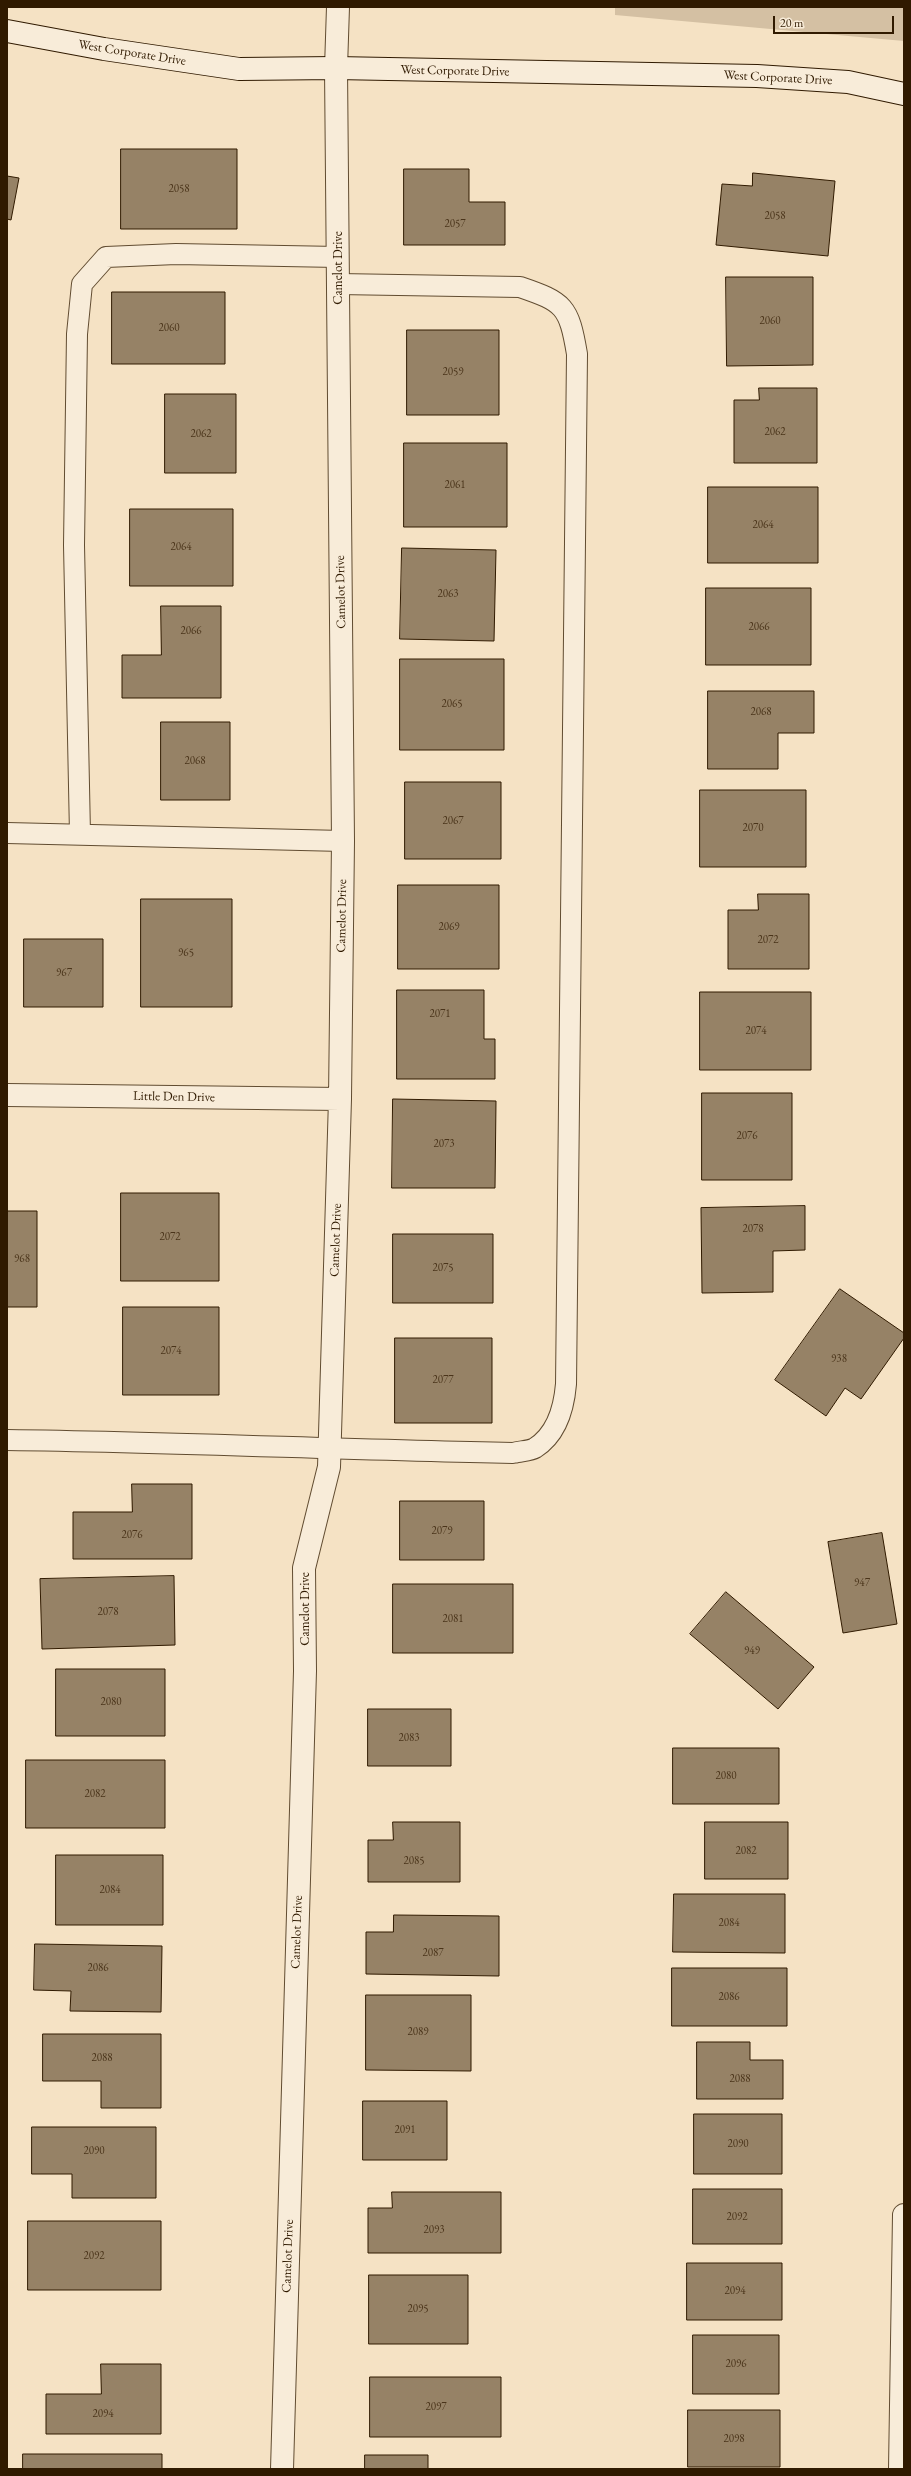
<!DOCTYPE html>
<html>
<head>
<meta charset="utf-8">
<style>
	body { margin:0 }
	#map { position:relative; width:911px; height:2476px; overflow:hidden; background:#f5e2c4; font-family:"EB Garamond",serif }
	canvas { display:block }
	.frame { position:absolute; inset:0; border:8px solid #301a00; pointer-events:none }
	.scale { position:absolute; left:773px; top:16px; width:121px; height:18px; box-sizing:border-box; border:2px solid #301a00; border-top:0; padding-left:5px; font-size:12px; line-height:14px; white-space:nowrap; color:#301a00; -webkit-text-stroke:3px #f8ecd9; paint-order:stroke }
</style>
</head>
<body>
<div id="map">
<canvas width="911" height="2476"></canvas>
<div class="frame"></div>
<div class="scale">20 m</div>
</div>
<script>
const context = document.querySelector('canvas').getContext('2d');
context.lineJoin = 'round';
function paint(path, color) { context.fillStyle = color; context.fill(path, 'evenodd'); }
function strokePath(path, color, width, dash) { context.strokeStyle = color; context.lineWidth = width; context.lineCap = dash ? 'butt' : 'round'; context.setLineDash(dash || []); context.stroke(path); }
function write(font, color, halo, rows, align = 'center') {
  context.font = font + ' "EB Garamond",serif'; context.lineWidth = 3; context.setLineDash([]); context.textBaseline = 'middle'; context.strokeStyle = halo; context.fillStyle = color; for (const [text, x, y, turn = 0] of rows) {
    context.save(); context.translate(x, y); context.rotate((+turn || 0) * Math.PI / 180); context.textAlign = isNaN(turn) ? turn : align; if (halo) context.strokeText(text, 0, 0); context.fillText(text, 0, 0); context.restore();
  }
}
paint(new Path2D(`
	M615,7H904V41L615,15Z`), '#d4c0a3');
const building = new Path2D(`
	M121,149H237V229H121Z
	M404,169H469V202H505V245H404Z
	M753,173L835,181L828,256L716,245L722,184L752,186Z
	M7,176L19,178L11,220L7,219Z
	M726,277H813V365L727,366Z
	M112,292H225V364H112Z
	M407,330H499V415H407Z
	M759,388H817V463H734V400H759Z
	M165,394H236V473H165Z
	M404,443H507V527H404Z
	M708,487H818V563H708Z
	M130,509H233V586H130Z
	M402,548L496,550L494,641L400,639Z
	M706,588H811V665H706Z
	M161,606H221V698H122V655H161Z
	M400,659H504V750H400Z
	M708,691H814V733H778V769H708Z
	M161,722H230V800H161Z
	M405,782H501V859H405Z
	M700,790H806V867H700Z
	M398,885H499V969H398Z
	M758,894H809V969H728V910H758Z
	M141,899H232V1007H141Z
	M24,939H103V1007H24Z
	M397,990H484V1039H495V1079H397Z
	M700,992H811V1070H700Z
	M702,1093H792V1180H702Z
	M393,1099L496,1101L495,1188H392Z
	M121,1193H219V1281H121Z
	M805,1206V1250L773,1251V1292L702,1293L701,1208Z
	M7,1211H37V1307H7Z
	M393,1234H493V1303H393Z
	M840,1289L904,1333V1338L861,1399L845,1388L826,1416L775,1380Z
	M123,1307H219V1395H123Z
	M395,1338H492V1423H395Z
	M132,1484H192V1559H73V1512H132Z
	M400,1501H484V1560H400Z
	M882,1533L897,1624L843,1633L828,1542Z
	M174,1576L175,1645L42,1649L40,1579Z
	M393,1584H513V1653H393Z
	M726,1592L814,1667L778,1709L690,1634Z
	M56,1669H165V1736H56Z
	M368,1709H451V1766H368Z
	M673,1748H779V1804H673Z
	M26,1760H165V1828H26Z
	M393,1822H460V1882H368V1840H393Z
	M705,1822H788V1879H705Z
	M56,1855H163V1925H56Z
	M674,1894H785V1953L673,1952Z
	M394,1915L499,1916V1976L366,1974V1932H393Z
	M35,1944L162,1946L161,2012L70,2011L71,1991L34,1990Z
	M672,1968H787V2026H672Z
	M366,1995H471V2071L366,2070Z
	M43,2034H161V2108H101V2081H43Z
	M697,2042H750V2060H783V2099H697Z
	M363,2101H447V2160H363Z
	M694,2114H782V2174H694Z
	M32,2127H156V2198H72V2174H32Z
	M693,2189H782V2244H693Z
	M392,2192H501V2253H368V2208H392Z
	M28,2221H161V2290H28Z
	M687,2263H782V2320H687Z
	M369,2275H468V2344H369Z
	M693,2335H779V2394H693Z
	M101,2364H161V2434H46V2394H101Z
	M370,2377H501V2437H370Z
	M688,2410H780V2467H688Z
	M23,2454H162V2469H23Z
	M365,2455H428V2469H365Z`);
paint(building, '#968266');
strokePath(building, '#301a00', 1);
const lane = new Path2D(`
	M7,833L343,841
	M80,834L74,545L77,334L82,284L106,257L176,254L338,257
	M7,1440C176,1442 344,1450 513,1453C520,1451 530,1451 535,1448C557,1434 564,1408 566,1384L577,354C569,306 564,302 520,287L338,284`);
const street = new Path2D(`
	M7,1095L340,1099
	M282,2469L305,1671L304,1568L329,1467L340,1099L343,841L336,68L338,7
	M900,2469L904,2215`);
const secondary = new Path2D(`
	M7,31L104,49L239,69L336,68L757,76L848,82L904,94`);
strokePath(lane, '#614c31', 22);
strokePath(street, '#614c31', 24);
strokePath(secondary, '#301a00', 24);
strokePath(lane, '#f8ecd9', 20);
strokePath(street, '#f8ecd9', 22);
strokePath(secondary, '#f8ecd9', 22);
write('11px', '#4a341a', null, [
	["2058",179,189],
	["2058",775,216],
	["2057",455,224],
	["2060",770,321],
	["2060",169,328],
	["2059",453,372],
	["2062",775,432],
	["2062",201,434],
	["2061",455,485],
	["2064",763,525],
	["2064",181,547],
	["2063",448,594],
	["2066",759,627],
	["2066",191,631],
	["2065",452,704],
	["2068",761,712],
	["2068",195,761],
	["2067",453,821],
	["2070",753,828],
	["2069",449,927],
	["2072",768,940],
	["965",186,953],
	["967",64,973],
	["2071",440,1014],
	["2074",756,1031],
	["2076",747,1136],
	["2073",444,1144],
	["2078",753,1229],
	["2072",170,1237],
	["968",22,1259],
	["2075",443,1268],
	["2074",171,1351],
	["938",839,1359],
	["2077",443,1380],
	["2079",442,1531],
	["2076",132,1535],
	["947",862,1583],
	["2078",108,1612],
	["2081",453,1619],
	["949",752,1651],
	["2080",111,1702],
	["2083",409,1738],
	["2080",726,1776],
	["2082",95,1794],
	["2082",746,1851],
	["2085",414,1861],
	["2084",110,1890],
	["2084",729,1923],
	["2087",433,1953],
	["2086",98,1968],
	["2086",729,1997],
	["2089",418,2032],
	["2088",102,2058],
	["2088",740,2079],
	["2091",405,2130],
	["2090",738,2144],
	["2090",94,2151],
	["2092",737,2217],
	["2093",434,2230],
	["2092",94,2256],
	["2094",735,2291],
	["2095",418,2309],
	["2096",736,2364],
	["2097",436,2407],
	["2094",103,2414],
	["2098",734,2439]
]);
write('13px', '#301a00', '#f8ecd9', [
	["West Corporate Drive",132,53,9],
	["West Corporate Drive",455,71,1],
	["West Corporate Drive",778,78,3],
	["Camelot Drive",338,268,-90],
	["Camelot Drive",341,592,-91],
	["Camelot Drive",342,916,-89],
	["Little Den Drive",174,1097,1],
	["Camelot Drive",336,1240,-88],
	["Camelot Drive",305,1609,-90],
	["Camelot Drive",297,1932,-88],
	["Camelot Drive",288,2256,-88]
]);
</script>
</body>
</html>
